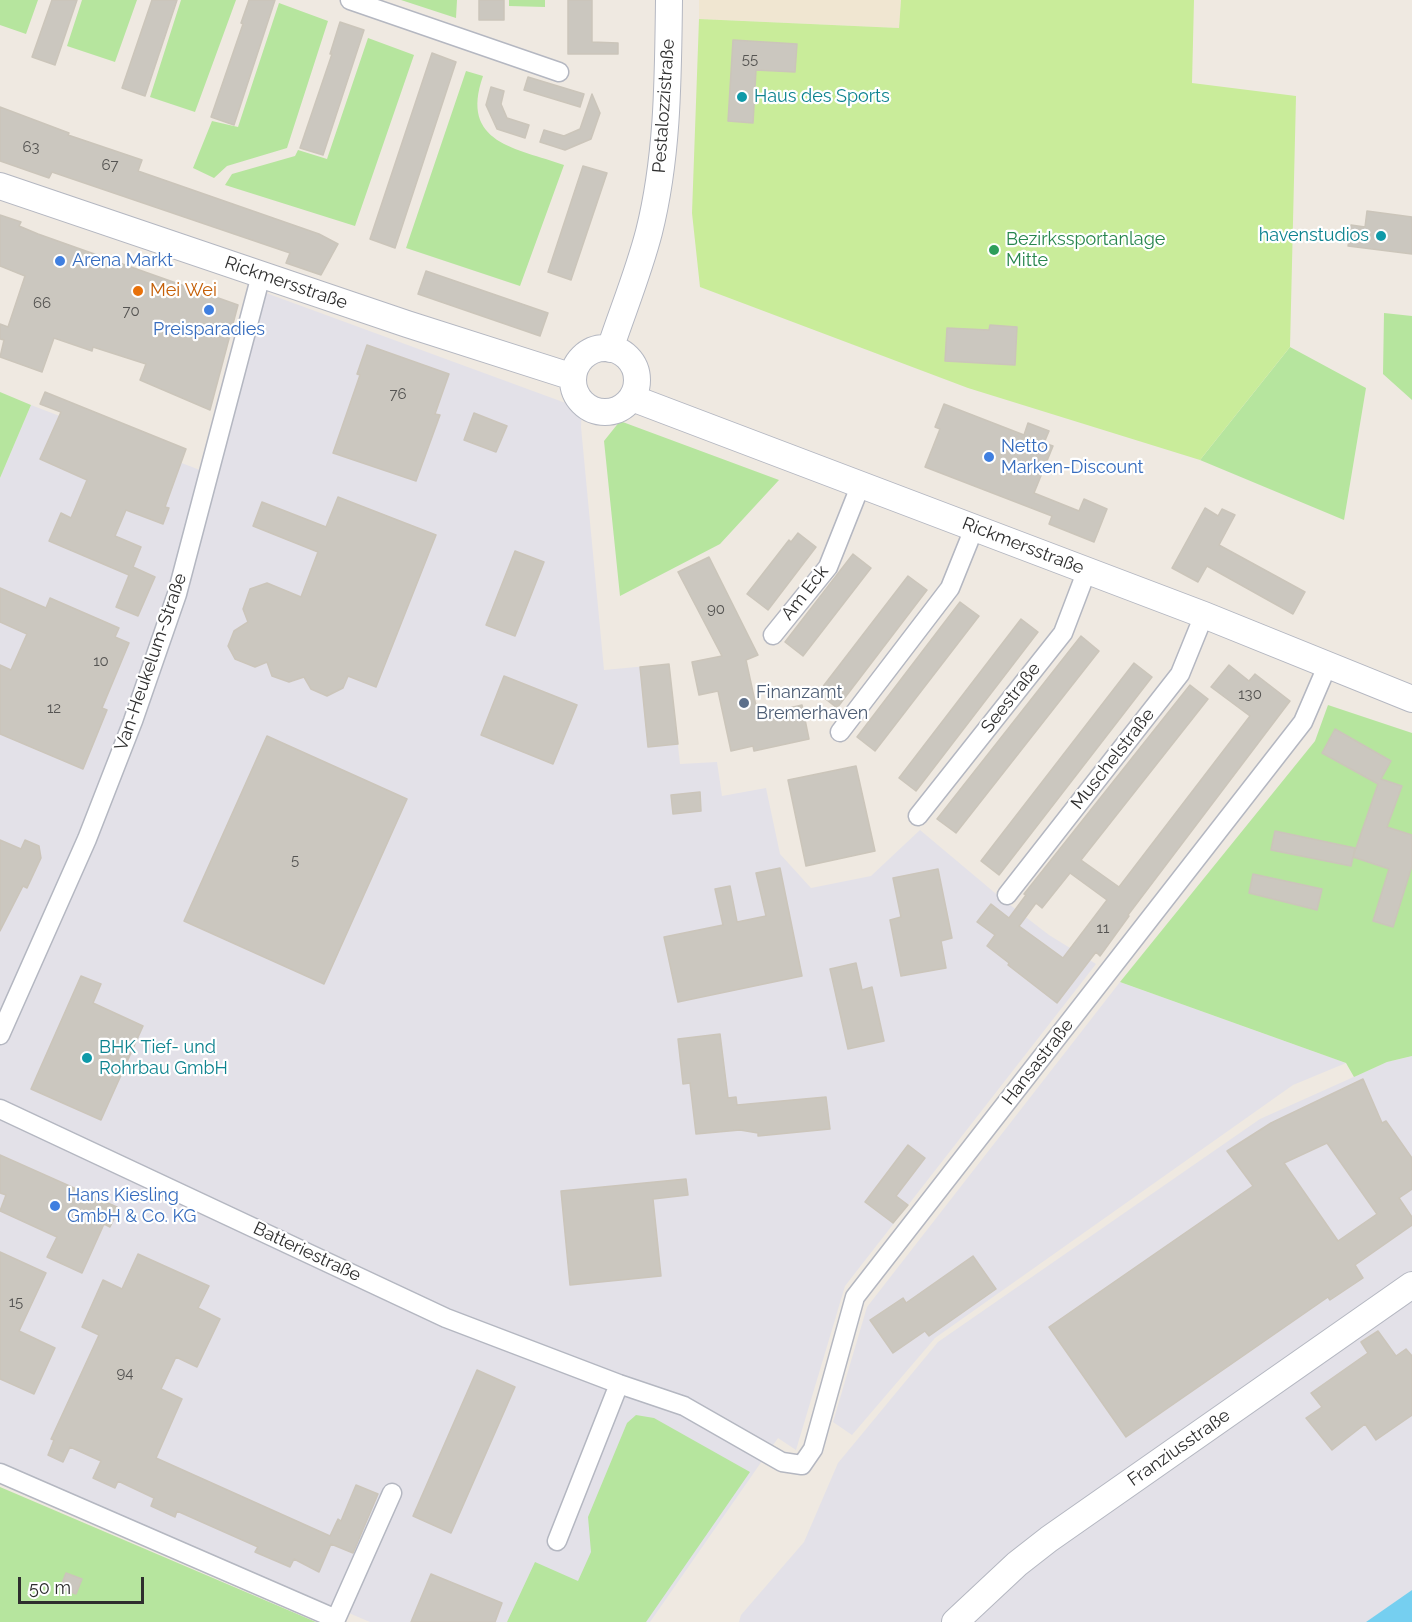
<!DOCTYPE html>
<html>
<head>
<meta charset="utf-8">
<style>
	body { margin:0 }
	#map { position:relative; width:1412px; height:1622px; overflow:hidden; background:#efe9e1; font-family:Raleway,sans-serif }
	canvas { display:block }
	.scale { position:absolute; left:18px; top:1577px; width:126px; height:27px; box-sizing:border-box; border:3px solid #2e2e2e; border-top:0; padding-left:8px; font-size:18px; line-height:21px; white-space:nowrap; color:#2e2e2e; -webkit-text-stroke:4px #fff; paint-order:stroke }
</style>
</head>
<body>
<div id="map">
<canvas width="1412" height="1622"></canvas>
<div class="scale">50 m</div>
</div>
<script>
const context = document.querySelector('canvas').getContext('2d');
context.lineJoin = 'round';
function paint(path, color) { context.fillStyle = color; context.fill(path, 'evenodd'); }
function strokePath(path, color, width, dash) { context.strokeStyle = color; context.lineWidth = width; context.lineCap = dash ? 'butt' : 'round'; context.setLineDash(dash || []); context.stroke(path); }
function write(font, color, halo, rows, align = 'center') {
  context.font = font + ' Raleway,sans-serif'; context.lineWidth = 4.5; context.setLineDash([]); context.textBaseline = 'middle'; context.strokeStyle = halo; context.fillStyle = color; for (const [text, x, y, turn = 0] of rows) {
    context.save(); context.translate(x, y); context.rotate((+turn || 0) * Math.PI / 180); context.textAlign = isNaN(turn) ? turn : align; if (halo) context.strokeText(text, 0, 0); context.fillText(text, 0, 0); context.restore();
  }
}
paint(new Path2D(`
	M266,293L582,409L581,427L604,670L669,664L680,764L717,762L722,796L766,788L780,854L811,888L871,876L920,830L1001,898L1049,935L1096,964L845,1286L796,1450L778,1438L650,1622H370L0,1465V478L31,405L218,477Z
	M1120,982L1346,1063L1293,1085L935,1338L852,1435L833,1422L867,1307Z
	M1412,1056V1590L1366,1622H739L741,1615L804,1542L838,1463L938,1342L1260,1119L1387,1062Z`), '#e3e1e8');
paint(new Path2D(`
	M699,0H901L899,28L699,19Z`), '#f0e6d1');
paint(new Path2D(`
	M0,0H38L26,34L0,25Z
	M82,0H137L115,62L67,46Z
	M181,0H236L195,112L150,97Z
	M401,0H457L456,18Z
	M509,0H545V7L509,6Z
	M279,3L328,21L287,148L227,166L214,178L193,168L212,121L238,127Z
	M368,38L414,55L355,226L225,185L232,174L295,156L298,150L327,159Z
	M466,71L483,76C459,144 517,148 564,165L520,286L406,248Z
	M1384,313L1412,316V400L1383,374Z
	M1290,347L1366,388L1344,520L1200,460Z
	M0,392L31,405L0,478Z
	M620,421L779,480L720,544L620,596L604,441Z
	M1328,705L1412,733V1056L1387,1062L1354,1077L1346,1063L1120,982L1315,741Z
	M636,1415L654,1418L750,1472L646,1622H507L535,1562L578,1581L591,1552L588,1517L627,1423Z
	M0,1487L316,1622H0Z`), '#b6e59e');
paint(new Path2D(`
	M901,0H1194L1192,83L1296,96L1290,347L1200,460L968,388L700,287L692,213L699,19L899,28Z`), '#c9ec9a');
paint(new Path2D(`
	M1412,1590V1622H1366Z`), '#75cff0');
const building = new Path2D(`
	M52,0H77L55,65L32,57Z
	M152,0H177L145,96L122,88Z
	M249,0H275L234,125L211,117L243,24L241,23Z
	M479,0H504V20H479Z
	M568,0H592V42L618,43V54H568Z
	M340,22L364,30L323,155L300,148L332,54H330Z
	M733,40L797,44L795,72L756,70L753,123L728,121Z
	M432,53L456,62L395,248L370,239Z
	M528,77L584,94L580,107L524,90Z
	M491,87L504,91L501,104L507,118L529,125L525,138L497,129L486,105Z
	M592,94L600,113L591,139L565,150L540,142L544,130L564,136L580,129Z
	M0,107L69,133L68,135L142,160L138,171L319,234L338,244L321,275L286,263L290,253L52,172L49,178L0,161Z
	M583,166L607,173L571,280L548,272Z
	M1367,211L1412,217V254L1348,246L1351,225L1365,227Z
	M0,215L21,222L19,226L38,234L238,305L210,410L140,380L146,364L93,347L92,351L54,338L42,372L0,357L4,340L0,339V324L8,327L25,276L0,266Z
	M426,271L548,313L540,336L418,294Z
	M990,325L1017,327L1015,365L945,361L947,328L989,330Z
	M367,345L449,374L435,414L440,415L416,481L333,453L360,375L357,374Z
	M45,392L186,449L165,507L169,508L163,524L126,510L115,536L141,547L133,567L155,577L138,616L116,607L129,575L49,541L61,513L71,518L87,480L40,459L61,412L40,404Z
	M944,404L1024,435L1028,423L1049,431L1044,443L1053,446L1034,493L1079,511L1084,499L1107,509L1094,542L1049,524L1052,516L925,467L940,429L935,427Z
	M474,413L507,426L496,452L464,440Z
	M338,497L436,535L376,687L348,676L343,688L327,696L311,689L304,677L289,682L272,676L267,662L255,667L235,659L228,646L234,631L248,622L243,609L250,589L267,583L301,597L318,552L253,526L262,502L326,527Z
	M1205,508L1218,516L1222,509L1235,515L1219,545L1305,592L1293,614L1207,566L1198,582L1172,568Z
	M798,533L816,547L768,610L747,594L789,540L791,542Z
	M515,551L544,562L515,636L486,625Z
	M853,554L871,568L803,656L785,642Z
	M709,557L758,655L746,660L758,715L802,705L809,739L754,751L753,746L731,751L718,691L699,695L692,662L722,656L678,572Z
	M908,576L927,590L837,708L818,693Z
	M0,588L46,608L50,598L119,628L115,637L129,643L102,708L107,710L83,769L0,734V665L11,670L27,634L0,622Z
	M960,602L979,616L875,751L857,737Z
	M1021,619L1038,632L916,791L899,778Z
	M1081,636L1099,651L956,833L937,819Z
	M1134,663L1152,677L999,875L981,861Z
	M669,664L678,744L648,747L640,667Z
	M1229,665L1249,681L1255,674L1290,701L1128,915L1129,916L1100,956L1096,952L1057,1003L1008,965L1009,963L987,946L995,935L977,922L991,904L1009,918L1026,895L1024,894L1190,685L1208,699L1081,860L1119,887L1250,716L1211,687ZM1070,873L1107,900L1063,958L1019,926L1036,903L1042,908Z
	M504,676L577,705L553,764L481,735Z
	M1335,729L1391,761L1381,779L1402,786L1387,827L1412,835V866L1393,927L1373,921L1389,869L1353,857L1378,784L1322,753Z
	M267,736L407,799L324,984L184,921Z
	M856,766L875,851L806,866L788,780Z
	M700,792L701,811L673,814L671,795Z
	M1275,831L1355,848L1351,866L1271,850Z
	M0,840L21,849L25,840L39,846L41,858L27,888L23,886L0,931Z
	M780,868L802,976L678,1002L664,937L723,925L715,889L730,886L737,922L766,916L756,873Z
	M938,869L952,938L941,941L946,968L901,976L890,920L901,917L893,878Z
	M1253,874L1322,889L1317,910L1249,893Z
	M856,963L862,990L872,987L884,1041L848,1049L830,969Z
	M81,976L101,984L93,1003L143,1026L101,1120L31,1089Z
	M720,1034L728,1098L736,1097L737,1105L826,1097L830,1129L758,1136V1133L740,1130L696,1134L690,1083L683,1084L678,1039Z
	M1363,1079L1382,1123L1386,1121L1412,1158V1189L1399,1198L1412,1217V1225L1355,1265L1363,1278L1330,1300L1328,1297L1126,1437L1049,1327L1253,1186L1227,1151L1271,1123ZM1327,1143L1377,1214L1338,1241L1284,1163Z
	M908,1145L925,1158L896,1196L908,1205L893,1223L865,1202Z
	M0,1155L119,1208L110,1227L104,1224L82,1273L47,1257L57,1237L0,1211L6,1195L0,1193Z
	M686,1179L688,1195L653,1199L661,1276L570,1285L561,1191Z
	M0,1252L46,1273L19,1331L55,1348L34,1394L0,1379Z
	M138,1254L209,1286L198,1308L220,1319L197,1367L176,1357L161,1389L182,1399L156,1458L330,1536L338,1519L341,1521L356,1485L378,1494L353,1553L331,1544L319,1572L294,1559L290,1567L255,1552L258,1547L177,1511L175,1517L151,1506L154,1498L118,1481L115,1488L93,1478L101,1461L70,1447L63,1462L48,1455L54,1440L51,1439L99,1335L82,1327L103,1280L122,1289Z
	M973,1256L996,1289L929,1336L925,1331L893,1353L870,1320L903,1298L906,1303Z
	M1378,1331L1396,1356L1406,1349L1412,1356V1415L1376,1440L1365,1424L1332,1450L1306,1418L1322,1407L1311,1393L1368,1353L1361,1342Z
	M477,1370L515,1387L451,1533L413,1516Z
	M66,1573L82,1579L76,1594L60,1588Z
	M431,1574L502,1603L495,1622H411Z`);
paint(building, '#cbc7bf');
strokePath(building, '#cbc5ba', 1.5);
const street = new Path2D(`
	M350,0L559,72
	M773,635L828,567L861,484
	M840,732L950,588L975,526
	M918,816L1063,633L1087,570
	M1007,895L1180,674L1204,615
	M0,1035L87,839L133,721L177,594L261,275
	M0,1109L446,1318L619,1384L684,1406L782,1462L802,1465L813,1449L855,1297L1303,722L1328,664
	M0,1473L336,1619L392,1493
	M557,1541L619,1384`);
const secondary = new Path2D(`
	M0,186L407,324L573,377
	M573 380a32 32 0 1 1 64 0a32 32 0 1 1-64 0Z
	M610,349C623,310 639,271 649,232C668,156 668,78 669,0
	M632,398L1204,615L1412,699
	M955,1622L1017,1564L1049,1539L1412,1285`);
strokePath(street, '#b4b7c1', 21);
strokePath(secondary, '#b4b7c1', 28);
strokePath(street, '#fff', 18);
strokePath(secondary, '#fff', 26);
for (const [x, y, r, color] of [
	[742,97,6,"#0f9aa8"],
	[1381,236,6,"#0f9aa8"],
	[994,250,6,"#2e9e5b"],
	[60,261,6,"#3f7fe0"],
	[138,291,6,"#e8710a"],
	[209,310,6,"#3f7fe0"],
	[989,457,6,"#3f7fe0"],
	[744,703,6,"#5c6f8a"],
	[87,1058,6,"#0f9aa8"],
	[55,1206,6,"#3f7fe0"]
]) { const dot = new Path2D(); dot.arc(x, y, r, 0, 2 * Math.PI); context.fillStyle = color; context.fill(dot); strokePath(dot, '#fff', 2); }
write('15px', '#555452', null, [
	["55",750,59],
	["63",31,147],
	["67",110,165],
	["66",42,303],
	["70",131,311],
	["76",398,394],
	["90",716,609],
	["10",101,661],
	["130",1250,694],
	["12",54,708],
	["5",295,860],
	["11",1103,928],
	["15",16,1302],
	["94",125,1373]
]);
write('18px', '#0d838f', '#fff', [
	["Haus des Sports",754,97],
	["havenstudios",1369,236,"right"],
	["BHK Tief- und",99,1048],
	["Rohrbau GmbH",99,1069]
], 'left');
write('18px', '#2e2e2e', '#fff', [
	["Pestalozzistraße",664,106,-86],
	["Rickmersstraße",286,283,19],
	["Rickmersstraße",1023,546,21],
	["Am Eck",805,593,-52],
	["Van-Heukelum-Straße",151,662,-71],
	["Seestraße",1011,698,-52],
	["Muschelstraße",1113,759,-52],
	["Hansastraße",1038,1062,-52],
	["Batteriestraße",307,1252,25],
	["Franziusstraße",1179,1448,-35]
]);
write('18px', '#27864d', '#fff', [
	["Bezirkssportanlage",1006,240],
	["Mitte",1006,261]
], 'left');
write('18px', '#366cbe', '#fff', [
	["Arena Markt",72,261],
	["Preisparadies",209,330,"center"],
	["Netto",1001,447],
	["Marken-Discount",1001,468],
	["Hans Kiesling",67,1196],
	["GmbH & Co. KG",67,1217]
], 'left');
write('18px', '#c56008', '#fff', [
	["Mei Wei",150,291]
], 'left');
write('18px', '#4e5e75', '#fff', [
	["Finanzamt",756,693],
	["Bremerhaven",756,714]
], 'left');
</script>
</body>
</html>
